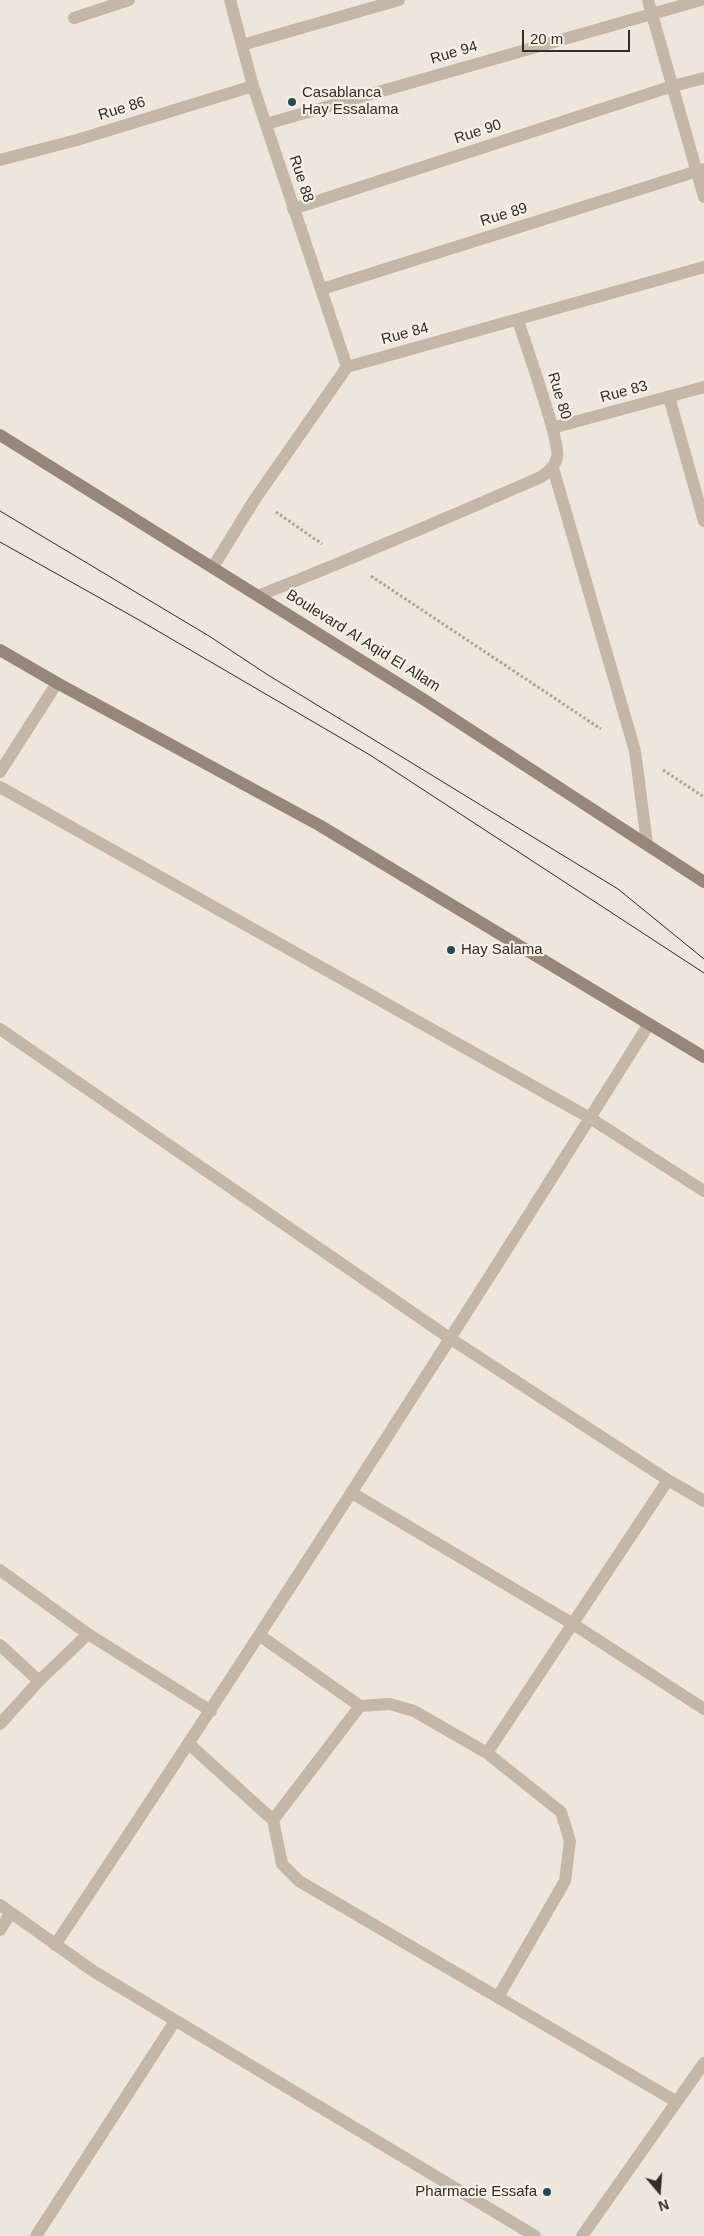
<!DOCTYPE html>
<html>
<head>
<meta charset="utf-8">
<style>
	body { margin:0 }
	#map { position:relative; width:704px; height:2236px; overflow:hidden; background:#eee6dc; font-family:Arial,sans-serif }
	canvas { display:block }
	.north { position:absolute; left:634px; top:2166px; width:50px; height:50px; -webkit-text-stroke:4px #f6f0e7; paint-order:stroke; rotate:162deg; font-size:14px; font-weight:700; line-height:20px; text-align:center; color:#332c28 }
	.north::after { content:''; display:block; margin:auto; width:18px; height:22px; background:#332c28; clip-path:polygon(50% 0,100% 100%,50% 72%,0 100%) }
	.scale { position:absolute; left:522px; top:30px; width:108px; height:22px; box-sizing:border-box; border:2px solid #332c28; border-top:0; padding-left:6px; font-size:15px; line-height:18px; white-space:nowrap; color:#332c28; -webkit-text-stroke:4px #f6f0e7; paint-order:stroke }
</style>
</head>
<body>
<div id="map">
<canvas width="704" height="2236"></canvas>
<div class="north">N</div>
<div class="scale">20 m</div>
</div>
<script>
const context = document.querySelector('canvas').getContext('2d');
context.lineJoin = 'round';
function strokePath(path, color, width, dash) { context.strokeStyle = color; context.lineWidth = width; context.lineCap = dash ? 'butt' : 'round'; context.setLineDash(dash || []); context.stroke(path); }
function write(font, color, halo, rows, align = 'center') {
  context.font = font + ' Arial,sans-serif'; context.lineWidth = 4.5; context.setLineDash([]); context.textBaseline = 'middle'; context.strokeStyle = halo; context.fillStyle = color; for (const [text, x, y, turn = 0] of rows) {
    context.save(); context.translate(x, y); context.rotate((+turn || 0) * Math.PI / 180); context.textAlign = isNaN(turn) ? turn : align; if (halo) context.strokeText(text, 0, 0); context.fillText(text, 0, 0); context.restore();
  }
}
strokePath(new Path2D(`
	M276,512L322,544
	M371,576L601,729
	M663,770L704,797`), '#b0a194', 3, [2.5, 2.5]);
strokePath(new Path2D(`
	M230,0L253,86L347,367
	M648,0L704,197
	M74,18L129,0
	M242,45L399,0
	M266,124L701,0
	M0,160L77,140L253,86
	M293,209L673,86L704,78
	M322,289L704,169
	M669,397L704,521
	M552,428L704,387
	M553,468L635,751L647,844
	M213,567L255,499L347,367L704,267
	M260,595C354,558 447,518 541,477C548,472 555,467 557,457C561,442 524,341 518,320
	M0,772L57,683
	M0,787L590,1118L704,1191
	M0,1029L451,1339L668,1480L704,1501
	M352,1493L573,1624L704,1709
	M0,1570L88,1634
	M259,1635L360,1706L390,1704L414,1711L487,1753L561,1812L570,1841L565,1881L498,1997
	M0,1645L39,1681
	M0,1724L39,1681L88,1634L211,1711
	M189,1744L273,1820L282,1864L299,1881L677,2102
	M487,1753L668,1480
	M273,1820L360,1706
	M0,1905L93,1971L535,2236
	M0,1930L10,1914
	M55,1945C258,1641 455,1333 649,1024
	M36,2236L175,2021
	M582,2236L704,2063`), '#c4b7a9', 12);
strokePath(new Path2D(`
	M0,435L423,699L704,882
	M0,650L57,683L319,825L704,1057`), '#97867b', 12);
strokePath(new Path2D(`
	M0,511L209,636L268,675L618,889L704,959
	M0,542L139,620L370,755L704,973`), '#332c28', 1);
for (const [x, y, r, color] of [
	[292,102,5,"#234a4e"],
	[451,950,5,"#234a4e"],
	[547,2192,5,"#234a4e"]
]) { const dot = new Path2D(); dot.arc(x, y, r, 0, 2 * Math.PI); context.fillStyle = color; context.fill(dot); strokePath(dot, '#f6f0e7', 2); }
write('15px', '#332c28', '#f6f0e7', [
	["Rue 94",454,53,-16],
	["Rue 86",122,109,-17],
	["Rue 90",478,132,-18],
	["Rue 88",301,179,72],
	["Rue 89",504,215,-17],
	["Rue 84",405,334,-15],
	["Rue 83",624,392,-15],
	["Rue 80",559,396,73],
	["Boulevard Al Aqid El Allam",363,641,32]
]);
write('15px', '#332c28', '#f6f0e7', [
	["Casablanca",302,93],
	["Hay Essalama",302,110],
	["Hay Salama",461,950],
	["Pharmacie Essafa",537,2192,"right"]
], 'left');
</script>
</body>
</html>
